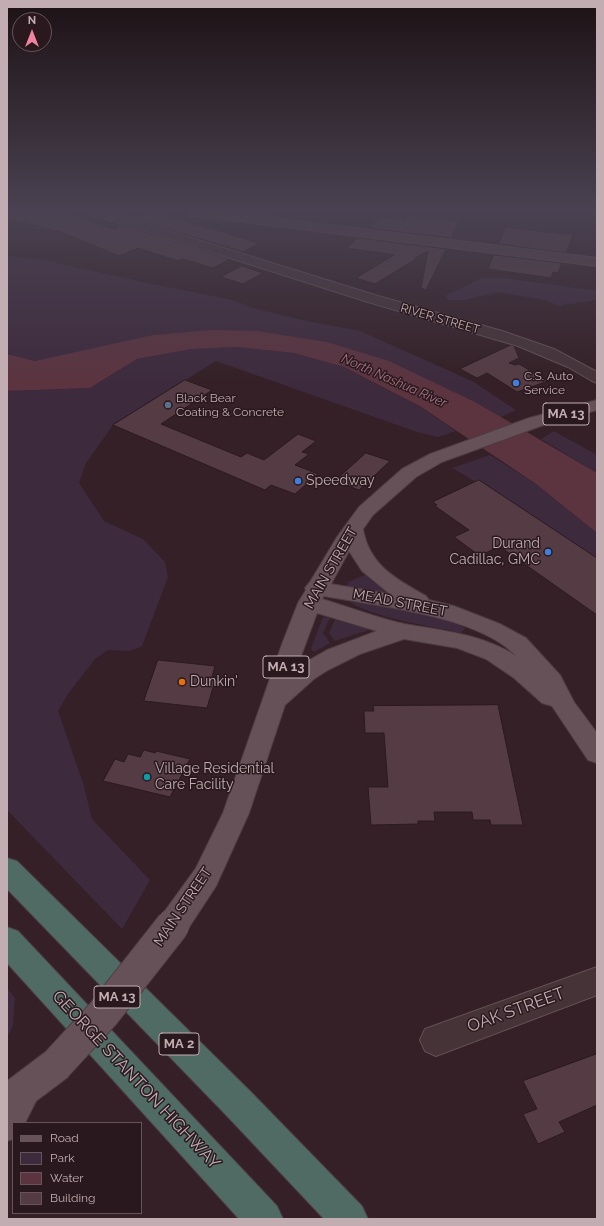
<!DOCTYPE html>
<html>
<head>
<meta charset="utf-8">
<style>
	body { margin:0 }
	#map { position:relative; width:604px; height:1226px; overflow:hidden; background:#342026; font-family:Raleway,sans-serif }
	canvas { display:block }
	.frame { position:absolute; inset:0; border:8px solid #c2adb3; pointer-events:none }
	.legend { position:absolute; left:12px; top:1122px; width:130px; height:92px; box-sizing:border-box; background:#29191e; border:1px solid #66545a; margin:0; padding:5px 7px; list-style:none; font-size:12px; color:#c2adb3 }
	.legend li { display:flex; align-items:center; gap:8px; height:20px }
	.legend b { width:20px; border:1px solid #66545a }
	.north { position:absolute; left:12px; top:12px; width:40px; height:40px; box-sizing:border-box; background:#29191e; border:1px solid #66545a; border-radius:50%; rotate:0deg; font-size:11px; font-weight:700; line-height:16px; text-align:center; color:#c2adb3 }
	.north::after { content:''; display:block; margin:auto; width:14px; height:18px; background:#f282a1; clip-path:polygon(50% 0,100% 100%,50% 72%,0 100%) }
</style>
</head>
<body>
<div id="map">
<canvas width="604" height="1226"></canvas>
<div class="frame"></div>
<ul class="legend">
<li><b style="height:5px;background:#655157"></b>Road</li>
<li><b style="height:11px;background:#3d2a3d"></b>Park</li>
<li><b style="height:11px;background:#5b3440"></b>Water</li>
<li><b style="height:11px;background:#553c44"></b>Building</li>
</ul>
<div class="north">N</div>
</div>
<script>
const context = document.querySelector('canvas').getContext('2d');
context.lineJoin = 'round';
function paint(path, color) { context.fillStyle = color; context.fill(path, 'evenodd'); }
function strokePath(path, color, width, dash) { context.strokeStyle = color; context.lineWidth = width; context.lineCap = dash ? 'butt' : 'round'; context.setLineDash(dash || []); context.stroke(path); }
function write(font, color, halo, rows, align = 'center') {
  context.font = font + ' Raleway,sans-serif'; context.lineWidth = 3; context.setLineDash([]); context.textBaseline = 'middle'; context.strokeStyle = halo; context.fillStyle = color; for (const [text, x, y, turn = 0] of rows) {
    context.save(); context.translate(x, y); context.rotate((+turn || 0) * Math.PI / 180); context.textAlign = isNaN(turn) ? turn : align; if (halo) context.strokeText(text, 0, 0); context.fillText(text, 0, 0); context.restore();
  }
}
paint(new Path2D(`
	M7,256L39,259L152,284L232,300L256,309L307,321L360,331L474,382L516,410L501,417L477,403L327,342L76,353L35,361L7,354Z
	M482,278H504L597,291V300L562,305V307L545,300L499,292L464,300H448L445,296Z
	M237,347L294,353L344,367L420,407L456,431L438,437L417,432L216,361L113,425L86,463L79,483L104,521L143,539L165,562L168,577L142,646L130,651L108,650L95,659L68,694L58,711L84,786L92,819L150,880L122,929L7,810V391L90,388L137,359L192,349Z
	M554,431L597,455V473L541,439Z
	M490,455L536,484L597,533V558L479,480L476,482L452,468Z
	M365,575L385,591V593L346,588L348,582Z
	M349,602C386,604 432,612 465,628L461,633C424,624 384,621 349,602Z
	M323,617L330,618L323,633L330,643L316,651H312L311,648Z
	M335,620L366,628L368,629L366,631L335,641L329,633Z
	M7,988L15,998L13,1026L7,1037Z`), '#3d2a3d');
paint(new Path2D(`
	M211,330L257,331L327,342L389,361L477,403L597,473V533L536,484L421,407L344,367L294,353L237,347L192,349L137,359L90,388L7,391V354L35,361L153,335Z`), '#5b3440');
const building = new Path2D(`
	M7,212H61L115,229L122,225L230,259L213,268L183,259L178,261L138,248L119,256L64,233L7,218Z
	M146,214L162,215L176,218L259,243L243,252L135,219Z
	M409,216L459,222L451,238L369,228L381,217L405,221Z
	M506,227L573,235L566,253L499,244Z
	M358,238L446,249L426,290L421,288L428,251L415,258L416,259L375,284L356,278L394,255L347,248Z
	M494,255L562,263L558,273L553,272L551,278L488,269Z
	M242,266L263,273L243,284L221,277Z
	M511,345L514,346L519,358L509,363L515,365L519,364L548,381L517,392L487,373L477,378L460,369Z
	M185,380L212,390L161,424L241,457L247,453L264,460L298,434L316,441L302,452L309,454L295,465L318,474L295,494L271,485L265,490L113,425Z
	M366,453L390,461L359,490L335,481Z
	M479,480L597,558V615L499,546L480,556L454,537L469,530L435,506L437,505L433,502Z
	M158,660L215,666L212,677H216L207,708L144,701Z
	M498,705L523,825H491L490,820H473L472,812H434L435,821H418V824L371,825L368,787H388L384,733H365L364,711H374L373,706Z
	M144,750L155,753L156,751L190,759L170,797L103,781L115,759L124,762L128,754L140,757Z
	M597,1054V1105L559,1122L565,1132L538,1144L523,1114L537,1109L523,1081Z`);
paint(building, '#553c44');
strokePath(building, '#2b1b20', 1);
const street = new Path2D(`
	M90,212H108L378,296L502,331L554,349L597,372V383L592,381L568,367L518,346L368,302L92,214Z
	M259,212H272L262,222H254L252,220Z
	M597,967V995L436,1056L425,1051L420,1040L425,1029Z`);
const secondary = new Path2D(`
	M105,212H117L118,218L116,221H108Z
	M189,212H225L597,258V266L195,216L191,215Z`);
const primary = new Path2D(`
	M597,400V410L541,426L442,462L416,477L373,515L363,529C369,565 396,579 426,596L429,600L454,606L500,624L526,638L560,675L574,702L597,733V763L588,760L552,706L542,703L514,678L486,659L457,648L404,639L360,654L328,670L314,679L285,705L249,813L216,886L184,935L173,939L162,935L158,925L162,915L196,868L223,813L282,644L298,603L306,590L305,588L310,582L337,537L359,507L402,469L430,454L529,418ZM349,551L362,571L390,594L331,584ZM324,596C377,606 479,616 516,656C483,634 443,631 405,624C377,618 349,607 322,599ZM317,613L377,631L327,650L297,667Z
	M56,1048L68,1053L73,1065L68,1077L36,1101L25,1123H13V1139L7,1141V1081L44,1053Z`);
const highway = new Path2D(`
	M7,858L17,861L251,1092L362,1206L368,1219H324L227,1116L7,889Z
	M7,927L18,931L277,1206L283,1219H239L7,963Z`);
strokePath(street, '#635056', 2);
strokePath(secondary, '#635056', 2);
strokePath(primary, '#4e3c42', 2);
strokePath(highway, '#4c3b40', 2);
paint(street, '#453338');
paint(secondary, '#584147');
paint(primary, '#655157');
paint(highway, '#506b63');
strokePath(new Path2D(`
	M592,212L597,214`), '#6c555c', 2, [2.5, 2.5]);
const primaryBridge = new Path2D(`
	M56,1065L103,1014L173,925`);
strokePath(primaryBridge, '#4e3c42', 35, []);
strokePath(primaryBridge, '#655157', 33);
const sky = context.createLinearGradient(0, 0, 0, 384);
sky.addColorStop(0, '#1d1215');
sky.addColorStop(0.55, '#4a4252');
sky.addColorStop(1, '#4a425200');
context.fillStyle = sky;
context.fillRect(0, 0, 604, 384);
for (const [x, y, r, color] of [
	[516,383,4,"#3f7fe0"],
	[168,405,4,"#5c6f8a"],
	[298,481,4,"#3f7fe0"],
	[548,552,4,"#3f7fe0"],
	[182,682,4,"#e8710a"],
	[147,777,4,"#0f9aa8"]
]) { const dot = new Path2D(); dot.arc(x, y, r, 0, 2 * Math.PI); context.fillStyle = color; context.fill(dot); strokePath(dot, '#29191e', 1.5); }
write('12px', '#c2adb3', '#29191e', [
	["RIVER STREET",440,319,16]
]);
write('12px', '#c2adb3', '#29191e', [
	["C.S. Auto",524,376],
	["Service",524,390],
	["Black Bear",176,398],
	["Coating & Concrete",176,412]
], 'left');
write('italic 13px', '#aa7686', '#29191e', [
	["North Nashua River",394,381,24]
]);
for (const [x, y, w] of [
	[566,414,46],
	[286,667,46],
	[117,997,46],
	[179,1044,40]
]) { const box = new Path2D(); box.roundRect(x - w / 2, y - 11, w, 22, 3); context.fillStyle = '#29191e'; context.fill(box); strokePath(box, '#c2adb3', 1); }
write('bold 13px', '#c2adb3', null, [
	["MA 13",566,414],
	["MA 13",286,667],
	["MA 13",117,997],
	["MA 2",179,1044]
]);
write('14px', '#c2adb3', '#29191e', [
	["Speedway",306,481],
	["Durand",540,544,"right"],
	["Cadillac, GMC",540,560,"right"],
	["Dunkin'",190,682],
	["Village Residential",155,769],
	["Care Facility",155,785]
], 'left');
write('14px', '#c2adb3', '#29191e', [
	["MAIN STREET",331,568,-60],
	["MEAD STREET",400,603,11],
	["MAIN STREET",183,907,-56]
]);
write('17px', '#c2adb3', '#29191e', [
	["OAK STREET",516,1010,-20],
	["GEORGE STANTON HIGHWAY",136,1080,47]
]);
</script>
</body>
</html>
